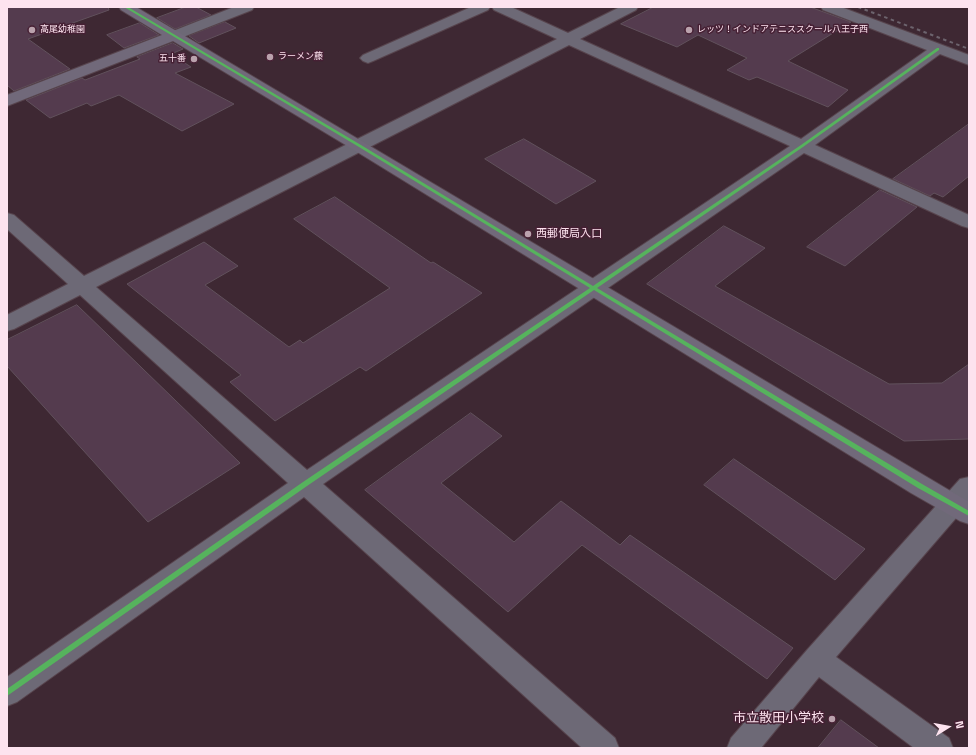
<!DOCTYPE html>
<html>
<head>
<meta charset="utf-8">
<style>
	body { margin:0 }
	#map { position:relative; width:976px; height:755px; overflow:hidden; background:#3e2833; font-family:"Titillium Web",sans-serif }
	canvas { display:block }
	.frame { position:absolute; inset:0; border:8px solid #fde3ef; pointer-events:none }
	.north { position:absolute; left:928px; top:707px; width:40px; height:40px; -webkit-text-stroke:3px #462034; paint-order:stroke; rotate:79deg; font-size:11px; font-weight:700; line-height:16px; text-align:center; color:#fde3ef }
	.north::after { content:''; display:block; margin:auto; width:14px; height:18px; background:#fde3ef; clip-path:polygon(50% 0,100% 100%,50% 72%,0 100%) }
</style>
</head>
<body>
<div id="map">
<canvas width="976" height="755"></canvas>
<div class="frame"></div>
<div class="north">N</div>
</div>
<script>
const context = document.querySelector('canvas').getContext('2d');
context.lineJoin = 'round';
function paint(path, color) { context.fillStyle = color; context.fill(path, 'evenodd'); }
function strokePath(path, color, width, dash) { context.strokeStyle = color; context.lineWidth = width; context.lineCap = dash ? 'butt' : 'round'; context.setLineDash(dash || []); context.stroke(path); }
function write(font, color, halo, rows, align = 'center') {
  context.font = font + ' "Titillium Web","Noto Sans JP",sans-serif'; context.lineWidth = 3; context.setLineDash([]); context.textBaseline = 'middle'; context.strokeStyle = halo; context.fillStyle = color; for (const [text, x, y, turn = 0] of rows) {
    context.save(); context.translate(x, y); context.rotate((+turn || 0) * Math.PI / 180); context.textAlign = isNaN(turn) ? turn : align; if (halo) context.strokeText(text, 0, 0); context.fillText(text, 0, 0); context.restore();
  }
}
const building = new Path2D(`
	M7,7H108L109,10L28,39L70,69L14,91L7,85Z
	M186,7H196L211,15L175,29L157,18Z
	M654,7H810L851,22L788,61L848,90L828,107L757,77L749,80L727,70L747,58L698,35L677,47L621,24Z
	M225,22L236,28L199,43L189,36Z
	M140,23L159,35L124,48L107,35Z
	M173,43L183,49L171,54L191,67L175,73L234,104L182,131L119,95L91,106L87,103L50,118L26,100L82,78L85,80L140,59L137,57Z
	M969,124V176L943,197L934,193L930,196L893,179Z
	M524,139L596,181L556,204L485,159Z
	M880,190L917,207L845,266L807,247Z
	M335,197L431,263L433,262L482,293L366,371L360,367L275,421L230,382L241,375L127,284L204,242L238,266L205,285L289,347L300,340L303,343L390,288L294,219Z
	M724,226L765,248L715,286L889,384L942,383L969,364V439L904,441L647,284Z
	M77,305L240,463L148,522L7,366V340Z
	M471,413L502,436L441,483L514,542L561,501L620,545L630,535L793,648L767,679L582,545L508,612L365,490Z
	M734,459L865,549L835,580L704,485Z
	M841,720L879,748H818Z`);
paint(building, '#543b4e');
strokePath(building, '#61515c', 1);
const street = new Path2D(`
	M234,7H254L252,10L178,39L173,40L168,39L166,36L168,33Z
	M471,7H490L488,10L373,61L368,63L363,61L360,58L363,55Z
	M492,7H511L568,33L620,7H638L636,10L580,39L801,139L927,50L823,10L821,7H841L969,55V65L940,54L815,145L969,215V228L962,226L804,153L323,484L615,738L619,748H582L304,497L17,702L7,706V677L288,483L80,295L14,329L7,331V315L68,284L7,229V213L14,215L84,276L557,39L494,10ZM569,45L790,146L307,470L96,287Z
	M969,477V503L836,657L949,738L953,748H914L819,677L761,748H727L731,738L807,650L960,479Z`);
const secondary = new Path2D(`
	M119,7H136L969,502V524L960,521L911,493L354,150L173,41L7,106V95L162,35L121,10Z`);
strokePath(street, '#57444d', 2);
strokePath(secondary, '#57444d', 2);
paint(street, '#6d6976');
paint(secondary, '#71697a');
strokePath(new Path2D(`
	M858,7L969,49`), '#6c636d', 2, [3.5, 3.5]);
paint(new Path2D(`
	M124,7H128L361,145L593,286L801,145L937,48H939V50L803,147L597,288L922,484L969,511V516L918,488L594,290L307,486L7,696V689L303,482L590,288L359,147Z`), '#56b35d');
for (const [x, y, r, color] of [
	[32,30,4,"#baa2ad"],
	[689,30,4,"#baa2ad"],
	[270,57,4,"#baa2ad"],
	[194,59,4,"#baa2ad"],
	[528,234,4,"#baa2ad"],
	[832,719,4,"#baa2ad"]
]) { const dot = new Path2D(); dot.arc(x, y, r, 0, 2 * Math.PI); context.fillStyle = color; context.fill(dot); strokePath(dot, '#462034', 1.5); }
write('9px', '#fde3ef', '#462034', [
	["高尾幼稚園",40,30],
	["レッツ！インドアテニススクール八王子西",697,30],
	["ラーメン藤",278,57],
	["五十番",186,59,"right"]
], 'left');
write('11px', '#fde3ef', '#462034', [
	["西郵便局入口",536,234]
], 'left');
write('13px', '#fde3ef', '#462034', [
	["市立散田小学校",824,719]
], 'right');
</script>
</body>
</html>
